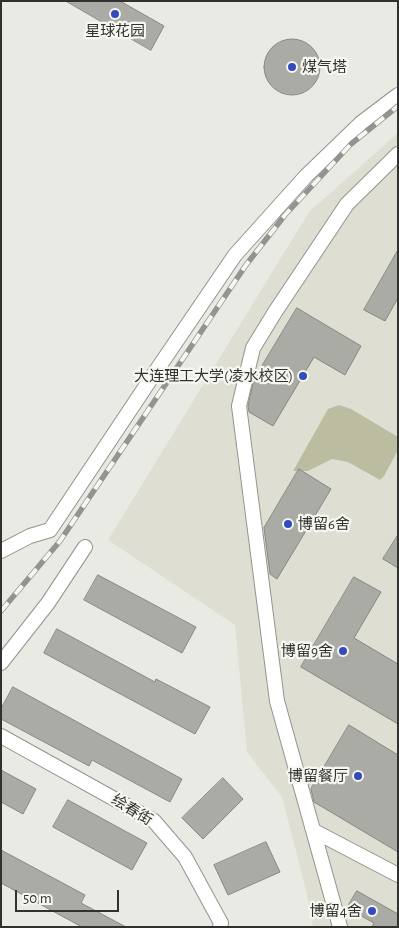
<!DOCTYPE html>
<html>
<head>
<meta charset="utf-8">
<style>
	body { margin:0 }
	#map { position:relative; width:399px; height:928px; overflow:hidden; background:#eaeae5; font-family:"Alegreya Sans",sans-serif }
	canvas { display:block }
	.frame { position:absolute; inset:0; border:2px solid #31312f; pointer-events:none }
	.scale { position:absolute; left:15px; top:890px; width:104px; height:22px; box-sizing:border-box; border:2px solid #31312f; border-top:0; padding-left:6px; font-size:15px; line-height:18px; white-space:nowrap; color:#31312f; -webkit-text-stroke:4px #f7f7f2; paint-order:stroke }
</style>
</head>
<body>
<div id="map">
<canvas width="399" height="928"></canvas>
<div class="frame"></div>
<div class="scale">50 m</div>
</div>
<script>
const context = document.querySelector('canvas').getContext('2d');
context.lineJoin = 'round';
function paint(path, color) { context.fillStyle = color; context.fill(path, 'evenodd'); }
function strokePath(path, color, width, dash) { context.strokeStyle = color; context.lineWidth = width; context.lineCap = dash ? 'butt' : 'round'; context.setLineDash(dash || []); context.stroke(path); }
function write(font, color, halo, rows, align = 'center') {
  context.font = font + ' "Alegreya Sans","Noto Sans SC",sans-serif'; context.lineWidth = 4.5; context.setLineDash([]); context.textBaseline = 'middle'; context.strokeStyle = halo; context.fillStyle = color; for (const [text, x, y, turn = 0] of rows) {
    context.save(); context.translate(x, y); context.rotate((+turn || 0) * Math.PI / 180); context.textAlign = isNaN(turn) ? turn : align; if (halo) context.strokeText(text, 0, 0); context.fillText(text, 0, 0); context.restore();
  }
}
paint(new Path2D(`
	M398,133V927H313L306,890L282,797L247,752L235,625L108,540L309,212Z`), '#dedfd2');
paint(new Path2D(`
	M339,405L351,409L398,437V450L384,476L380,480L348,462L332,459L308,471H293L328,409Z`), '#bcbda0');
const building = new Path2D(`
	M66,1H120L164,26L151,50Z
	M264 67a28 28 0 1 1 56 0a28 28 0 1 1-56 0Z
	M398,250V298L385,321L364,310Z
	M297,308L361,346L345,375L314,357L273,426L249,412L248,406L254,379Z
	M299,469L331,489L277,579L270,574L264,528Z
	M398,535V568L383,559Z
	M98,575L196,627L182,653L84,600Z
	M354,577L381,592L354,638L398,664V724L301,667Z
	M57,629L155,682L156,679L210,707L195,734L44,653Z
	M13,687L182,779L170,802L92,760L89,766L1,719V709Z
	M349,725L398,755V852L314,802L311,789Z
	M1,770L36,789L23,814L1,802Z
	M223,778L243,799L203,839L182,818Z
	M68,800L147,843L132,870L53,827Z
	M266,842L280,872L228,895L214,865Z
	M1,850L85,895L81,903L126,927H82L1,883Z
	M357,891L398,914V927H372L374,923L347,908Z`);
paint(building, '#aaaba5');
strokePath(building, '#888883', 1);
const minor = new Path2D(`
	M1,551L30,536L50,530L154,374L235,255L306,176L361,123L398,95
	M1,663L48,603L85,547
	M1,736L154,821L185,857L221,923L220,927
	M314,831L398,875
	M340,927L277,701L239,406L253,348L275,312L347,204L398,154`);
strokePath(minor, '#93938e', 16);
strokePath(minor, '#fff', 14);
const rail = new Path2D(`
	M1,611L60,541L246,265L285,215L351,144L398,106`);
strokePath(rail, '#939390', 5.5);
strokePath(rail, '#f7f7f2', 4, [11]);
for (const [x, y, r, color] of [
	[115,14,5,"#334bbc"],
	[292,67,5,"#334bbc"],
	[303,376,5,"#334bbc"],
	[288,524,5,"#334bbc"],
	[343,651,5,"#334bbc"],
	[358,776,5,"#334bbc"],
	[372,911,5,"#334bbc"]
]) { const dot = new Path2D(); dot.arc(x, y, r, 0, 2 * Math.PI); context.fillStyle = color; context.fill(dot); strokePath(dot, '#f7f7f2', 2); }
write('15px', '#31312f', '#f7f7f2', [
	["星球花园",115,31,"center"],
	["煤气塔",302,67,"left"],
	["大连理工大学(凌水校区)",293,376],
	["博留6舍",298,524,"left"],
	["博留9舍",333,651],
	["博留餐厅",348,776],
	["博留4舍",362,911]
], 'right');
write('15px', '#31312f', '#f7f7f2', [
	["绘春街",132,810,31]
]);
</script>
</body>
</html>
